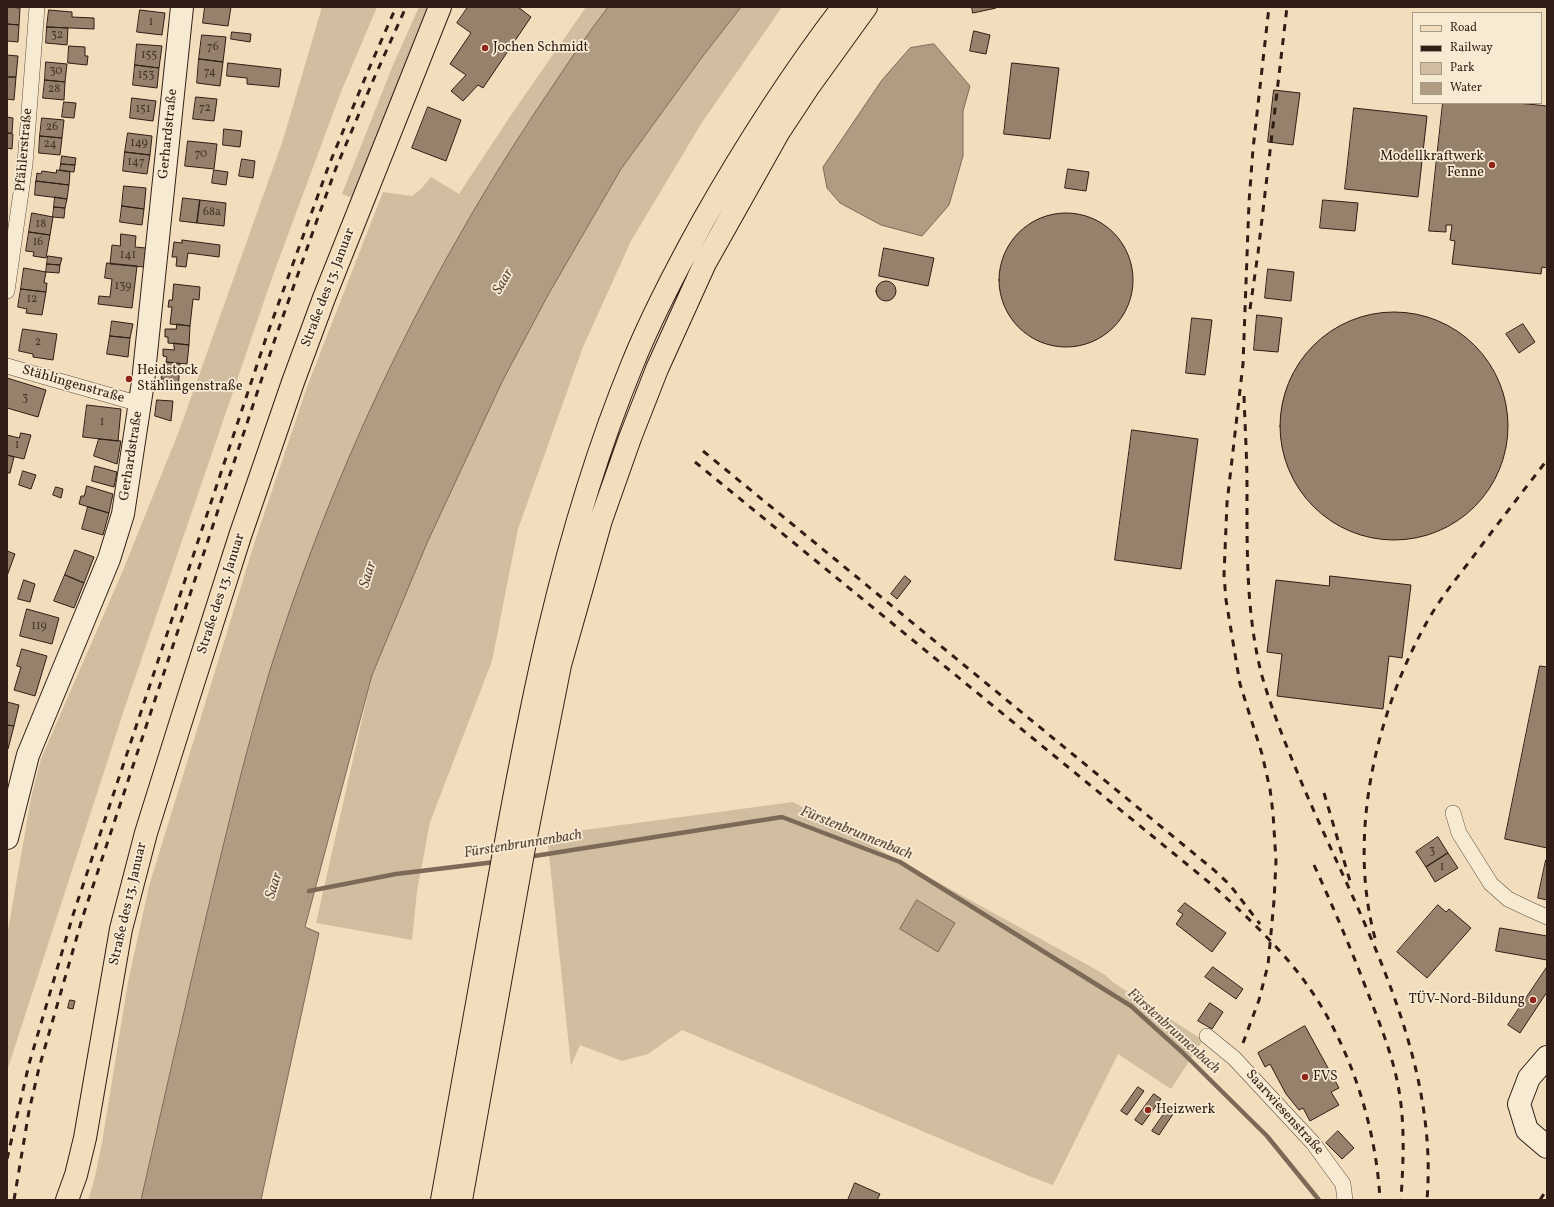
<!DOCTYPE html>
<html>
<head>
<meta charset="utf-8">
<style>
	body { margin:0 }
	#map { position:relative; width:1554px; height:1207px; overflow:hidden; background:#f2debc; font-family:Vollkorn,serif }
	canvas { display:block }
	.frame { position:absolute; inset:0; border:8px solid #301d15; pointer-events:none }
	.legend { position:absolute; left:1412px; top:12px; width:130px; height:92px; box-sizing:border-box; background:#f7ead3; border:1px solid #a79887; margin:0; padding:5px 7px; list-style:none; font-size:12px; color:#301d15 }
	.legend li { display:flex; align-items:center; gap:8px; height:20px }
	.legend b { width:20px; border:1px solid #a79887 }
</style>
</head>
<body>
<div id="map">
<canvas width="1554" height="1207"></canvas>
<div class="frame"></div>
<ul class="legend">
<li><b style="height:5px;background:#f2debc"></b>Road</li>
<li><b style="height:5px;background:#301d15"></b>Railway</li>
<li><b style="height:11px;background:#d1bda0"></b>Park</li>
<li><b style="height:11px;background:#b09c83"></b>Water</li>
</ul>
</div>
<script>
const context = document.querySelector('canvas').getContext('2d');
context.lineJoin = 'round';
function paint(path, color) { context.fillStyle = color; context.fill(path, 'evenodd'); }
function strokePath(path, color, width, dash) { context.strokeStyle = color; context.lineWidth = width; context.lineCap = dash ? 'butt' : 'round'; context.setLineDash(dash || []); context.stroke(path); }
function write(font, color, halo, rows, align = 'center') {
  context.font = font + ' Vollkorn,serif'; context.lineWidth = 3.5; context.setLineDash([]); context.textBaseline = 'middle'; context.strokeStyle = halo; context.fillStyle = color; for (const [text, x, y, turn = 0] of rows) {
    context.save(); context.translate(x, y); context.rotate((+turn || 0) * Math.PI / 180); context.textAlign = isNaN(turn) ? turn : align; if (halo) context.strokeText(text, 0, 0); context.fillText(text, 0, 0); context.restore();
  }
}
paint(new Path2D(`
	M322,7H377L341,92L273,275L124,710L7,1071V936L31,798L41,759L124,568L179,431L283,140Z
	M419,7H432L355,199L342,194L393,65Z
	M586,7H608L524,128L396,354L353,447L315,543L281,638L252,729L184,1009L141,1200H88L94,1181L102,1143L128,982L149,886L255,541L307,387L383,192L412,196L421,189L431,177L459,194L509,118Z
	M741,7H782L701,124L631,241L583,347L518,529L492,661L430,822L417,891L412,940L316,923L372,675L427,543L502,382L548,295L621,169L700,60Z
	M793,802L1104,974L1114,983L1203,1040L1171,1089L1118,1054L1053,1185L1029,1176L682,1030L648,1054L622,1061L580,1045L571,1066L547,835Z`), '#d1bda0');
const water = new Path2D(`
	M608,7H741L700,60L621,169L548,295L502,382L427,543L372,675L305,927L319,933L261,1200H141C164,1099 187,997 211,896C232,810 252,723 280,639C345,443 436,257 552,87C570,60 588,33 608,7Z
	M934,44L970,86L963,111V156L949,205L922,236L881,225L840,203L827,188L823,167L882,80L910,48Z
	M917,900L955,923L938,952L900,929Z`);
paint(water, '#b09c83');
strokePath(water, '#7d6957', 1);
strokePath(new Path2D(`
	M528,857L782,817L900,862L1131,1006L1183,1053L1267,1136L1319,1200
	M309,891L396,874L495,862`), '#7d6957', 4.5);
const building = new Path2D(`
	M7,7L20,8L19,25L7,24Z
	M205,7H231L228,26L203,23Z
	M468,7H518L531,17L483,88L478,85L463,101L451,91L466,75L450,64L471,33L457,23Z
	M972,7H996V8L973,13Z
	M49,10L72,12V17L94,18V29L47,27Z
	M140,10L165,13L162,35L137,32Z
	M7,24L19,25L18,42L7,41Z
	M47,27L68,28L67,45L46,43Z
	M974,31L990,35L986,54L970,51Z
	M232,32L251,34L250,42L231,39Z
	M202,35L226,37L223,62L199,59Z
	M137,44L162,46L159,68L135,65Z
	M69,46L85,47V56H88L87,65L68,63Z
	M7,55L18,56L16,77H7Z
	M199,59L223,62L220,86L197,83Z
	M46,62L67,64L65,82L45,80Z
	M228,63L281,69L279,87L247,84V78L227,76Z
	M1012,63L1059,68L1050,139L1004,134Z
	M135,65L159,68L157,88L133,85Z
	M7,77H16L14,100L7,99Z
	M45,80L65,82L64,100L43,98Z
	M1274,90L1300,93L1293,145L1268,142Z
	M196,97L217,99L214,121L193,119Z
	M132,98L156,101L153,121L130,118Z
	M64,102L76,103L74,118L62,117Z
	M1443,103H1518L1547,106V268L1542,267L1541,274L1452,264L1455,241L1450,240L1452,225H1446V232L1429,231Z
	M428,107L461,120L446,161L412,148Z
	M1354,108L1427,116L1418,197L1345,189Z
	M7,117L13,118L12,133H7Z
	M42,118L64,120L62,138L40,136Z
	M224,129L242,131L240,147L223,145Z
	M7,133L13,134L12,149L7,148Z
	M128,133L152,136L150,155L125,152Z
	M40,136L62,138L60,155L39,153Z
	M188,141L217,144L214,169L185,166Z
	M125,152L150,155L147,174L123,171Z
	M62,156L76,158L75,165L61,164Z
	M242,159L255,161L253,178L239,176Z
	M61,164L75,165L74,172L60,170Z
	M1068,169L1089,172L1086,191L1065,188Z
	M57,170L70,172L69,185L36,181L37,173L41,174L42,171L56,173Z
	M214,170L228,172L226,185L212,183Z
	M36,181L69,185L67,199L35,195Z
	M124,186L146,188L144,209L122,206Z
	M55,197L67,199L65,208L54,207Z
	M183,198L200,200L197,223L180,221Z
	M200,200L226,203L224,226L197,223Z
	M1323,200L1358,203L1355,231L1320,228Z
	M122,206L144,209L142,225L120,222Z
	M54,207L65,208L64,218L53,217Z
	M999 280a67 67 0 1 1 134 0a67 67 0 1 1-134 0Z
	M32,213L53,217L50,235L29,232Z
	M29,232L50,235L46,258L33,256L34,252L26,251Z
	M121,234L136,236L135,247L146,248L144,267L110,264L112,245L120,246Z
	M182,240L220,245L219,257L188,253L186,267L176,266L177,257H172L174,242L182,243Z
	M884,248L934,258L928,286L879,276Z
	M48,256L62,258L60,265L47,264Z
	M107,263L137,266L132,308L98,304L99,296L110,297L112,279L105,278Z
	M47,264L60,265L59,273L46,272Z
	M24,268L46,272L44,283H47L46,292L21,289Z
	M1268,269L1294,272L1291,301L1265,298Z
	M876 291a10 10 0 1 1 20 0a10 10 0 1 1-20 0Z
	M174,284L200,287L199,300L193,299L190,326L170,324L172,307H168L169,300H172Z
	M21,289L46,292L42,315L26,313L27,309L18,307Z
	M1280 426a114 114 0 1 1 228 0a114 114 0 1 1-228 0Z
	M1257,315L1282,318L1278,352L1254,350Z
	M1192,318L1212,320L1205,375L1186,373Z
	M112,321L133,324L130,338L110,336Z
	M177,324L190,326L189,345L168,343V337H165V329H176Z
	M1523,324L1535,342L1519,353L1506,334Z
	M23,329L57,334L53,360L33,357V354L19,351Z
	M110,336L130,338L128,357L107,354Z
	M174,343L189,345L187,364L166,362L167,357L163,356V349L174,350Z
	M166,362L180,364L178,390L164,388V379H161L162,371L165,372Z
	M7,378L46,390L38,417L7,408Z
	M157,400L173,401L171,421L155,416Z
	M87,405L121,409L118,441L83,437Z
	M1132,430L1198,439L1181,569L1115,560Z
	M21,433L31,435L24,459L7,455V435L19,438Z
	M99,439L121,441L117,464L94,456Z
	M7,455L14,457L10,473H7Z
	M95,466L117,472L114,487L92,481Z
	M23,471L36,475L31,489L19,485Z
	M87,486L113,494L109,513L79,504L81,496H84Z
	M56,487L63,489L61,498L53,495Z
	M88,507L109,513L103,535L82,529Z
	M75,550L94,557L84,583L65,575Z
	M7,551L15,554L7,576Z
	M65,575L84,583L74,608L54,601Z
	M905,576L911,581L897,599L891,594Z
	M1330,576L1411,585L1402,658L1389,656L1383,709L1277,696L1282,654L1267,652L1276,580L1329,586Z
	M24,580L35,584L30,602L18,599Z
	M27,609L59,618L52,644L20,636Z
	M22,649L47,656L35,696L14,690L21,667L17,666Z
	M1540,666L1547,667V848L1505,839Z
	M7,702L19,705L14,726L7,725Z
	M7,725L14,726L8,749H7Z
	M1438,837L1448,853L1426,867L1416,852Z
	M1448,853L1458,868L1435,882L1426,867Z
	M1546,860H1547V900L1538,898Z
	M1185,903L1226,933L1212,952L1176,924L1183,914L1178,911Z
	M1438,905L1446,912L1449,909L1471,928L1427,978L1397,952Z
	M1500,928L1547,936V960L1496,951Z
	M1213,967L1243,989L1236,999L1205,977Z
	M1547,967V992L1520,1033L1508,1025Z
	M70,1000L75,1001L73,1009L68,1008Z
	M1210,1003L1223,1012L1212,1029L1198,1021Z
	M1305,1026L1339,1088L1331,1092L1339,1105L1310,1121L1303,1108L1299,1110L1286,1094L1270,1064L1265,1067L1258,1053Z
	M1138,1087L1144,1091L1127,1115L1121,1111Z
	M1154,1094L1161,1099L1142,1125L1135,1120Z
	M1169,1107L1175,1111L1159,1135L1152,1131Z
	M1338,1131L1354,1148L1342,1159L1326,1143Z
	M855,1183L880,1194L877,1200H848Z`);
paint(building, '#95816c');
strokePath(building, '#301d15', 1);
const street = new Path2D(`
	M7,291L25,164L37,7
	M7,366L140,404
	M1453,813L1459,833L1491,884L1508,899L1529,909L1547,917
	M1207,1036L1234,1058L1313,1143L1343,1184L1345,1200`);
const secondary = new Path2D(`
	M7,838L28,755L109,559L123,514L143,382L182,7
	M1547,1057L1529,1078L1519,1104L1527,1130L1547,1147`);
const primary = new Path2D(`
	M67,1200L76,1175L85,1138L121,929L146,833L182,718L240,536L293,382L324,298L440,7`);
const highway = new Path2D(`
	M442,1200C460,1099 478,998 496,897C528,717 562,535 632,365C652,315 677,268 703,221C745,147 791,75 843,7
	M461,1200L525,842L560,665L601,520L630,438L657,369L705,263L778,133L809,86L866,7`);
strokePath(street, '#604d3f', 16);
strokePath(secondary, '#301d15', 24);
strokePath(primary, '#301d15', 24);
strokePath(highway, '#301d15', 24);
strokePath(street, '#f7ead3', 15);
strokePath(secondary, '#f7ead3', 22);
strokePath(primary, '#f2debc', 22);
strokePath(highway, '#f2debc', 22);
strokePath(new Path2D(`
	M1250,309L1258,253L1287,7
	M1244,396C1245,427 1247,457 1247,488C1247,551 1246,615 1262,676C1273,714 1288,750 1303,786C1359,917 1439,1053 1427,1200
	M703,451L1214,870L1230,885L1260,924
	M695,462L1211,884C1241,911 1271,939 1296,970C1346,1032 1376,1121 1380,1200
	M1324,793L1350,881
	M1314,865C1334,909 1352,951 1369,996C1382,1029 1395,1062 1400,1097C1405,1132 1403,1165 1401,1200
	M1375,938C1347,835 1376,712 1428,620C1440,599 1455,580 1470,561C1495,527 1521,494 1547,460
	M1243,1043L1259,1000L1268,965L1274,901L1276,861L1273,813L1270,789L1262,754L1240,684L1226,600L1224,575L1227,503L1243,364L1249,202L1253,149L1269,7
	M7,1159L29,1064L73,915L267,335L329,165L368,71L396,7
	M14,1200L29,1111L39,1068L82,919L275,339L316,223L336,168L375,76L406,7
	M1540,1200L1547,1189`), '#301d15', 3, [7, 7]);
for (const [x, y, r, color] of [
	[485,48,4,"#8f2418"],
	[1492,165,4,"#8f2418"],
	[129,379,4,"#8f2418"],
	[1533,1000,4,"#8f2418"],
	[1305,1077,4,"#8f2418"],
	[1148,1110,4,"#8f2418"]
]) { const dot = new Path2D(); dot.arc(x, y, r, 0, 2 * Math.PI); context.fillStyle = color; context.fill(dot); strokePath(dot, '#f7ead3', 1.5); }
write('12px', '#49362b', null, [
	["1",151,23],
	["32",57,36],
	["76",213,48],
	["155",149,56],
	["30",56,72],
	["74",210,73],
	["153",146,76],
	["28",54,90],
	["72",205,109],
	["151",143,110],
	["26",52,128],
	["149",139,144],
	["24",50,145],
	["70",201,155],
	["147",136,163],
	["68a",212,213],
	["18",41,225],
	["16",38,243],
	["141",128,256],
	["139",123,287],
	["12",32,300],
	["2",38,343],
	["3",25,399],
	["1",102,423],
	["1",17,446],
	["119",39,627],
	["3",1432,852],
	["1",1442,868]
]);
write('14px', '#301d15', '#f7ead3', [
	["Jochen Schmidt",493,48],
	["Modellkraftwerk",1484,157,"right"],
	["Fenne",1484,173,"right"],
	["Heidstock",137,371],
	["Stählingenstraße",137,387],
	["TÜV-Nord-Bildung",1525,1000,"right"],
	["FVS",1313,1077],
	["Heizwerk",1156,1110]
], 'left');
write('14px', '#301d15', '#f7ead3', [
	["Gerhardstraße",169,134,-84],
	["Pfählerstraße",25,150,-85],
	["Straße des 13. Januar",329,288,-69],
	["Stählingenstraße",73,385,16],
	["Gerhardstraße",132,456,-81],
	["Straße des 13. Januar",222,594,-72],
	["Straße des 13. Januar",129,904,-77],
	["Saarwiesenstraße",1284,1113,48]
]);
write('italic 15px', '#5d493c', '#f7ead3', [
	["Saar",504,282,-60],
	["Saar",369,575,-73],
	["Fürstenbrunnenbach",856,834,22],
	["Fürstenbrunnenbach",523,845,-9],
	["Saar",275,886,-73],
	["Fürstenbrunnenbach",1173,1032,42]
]);
</script>
</body>
</html>
